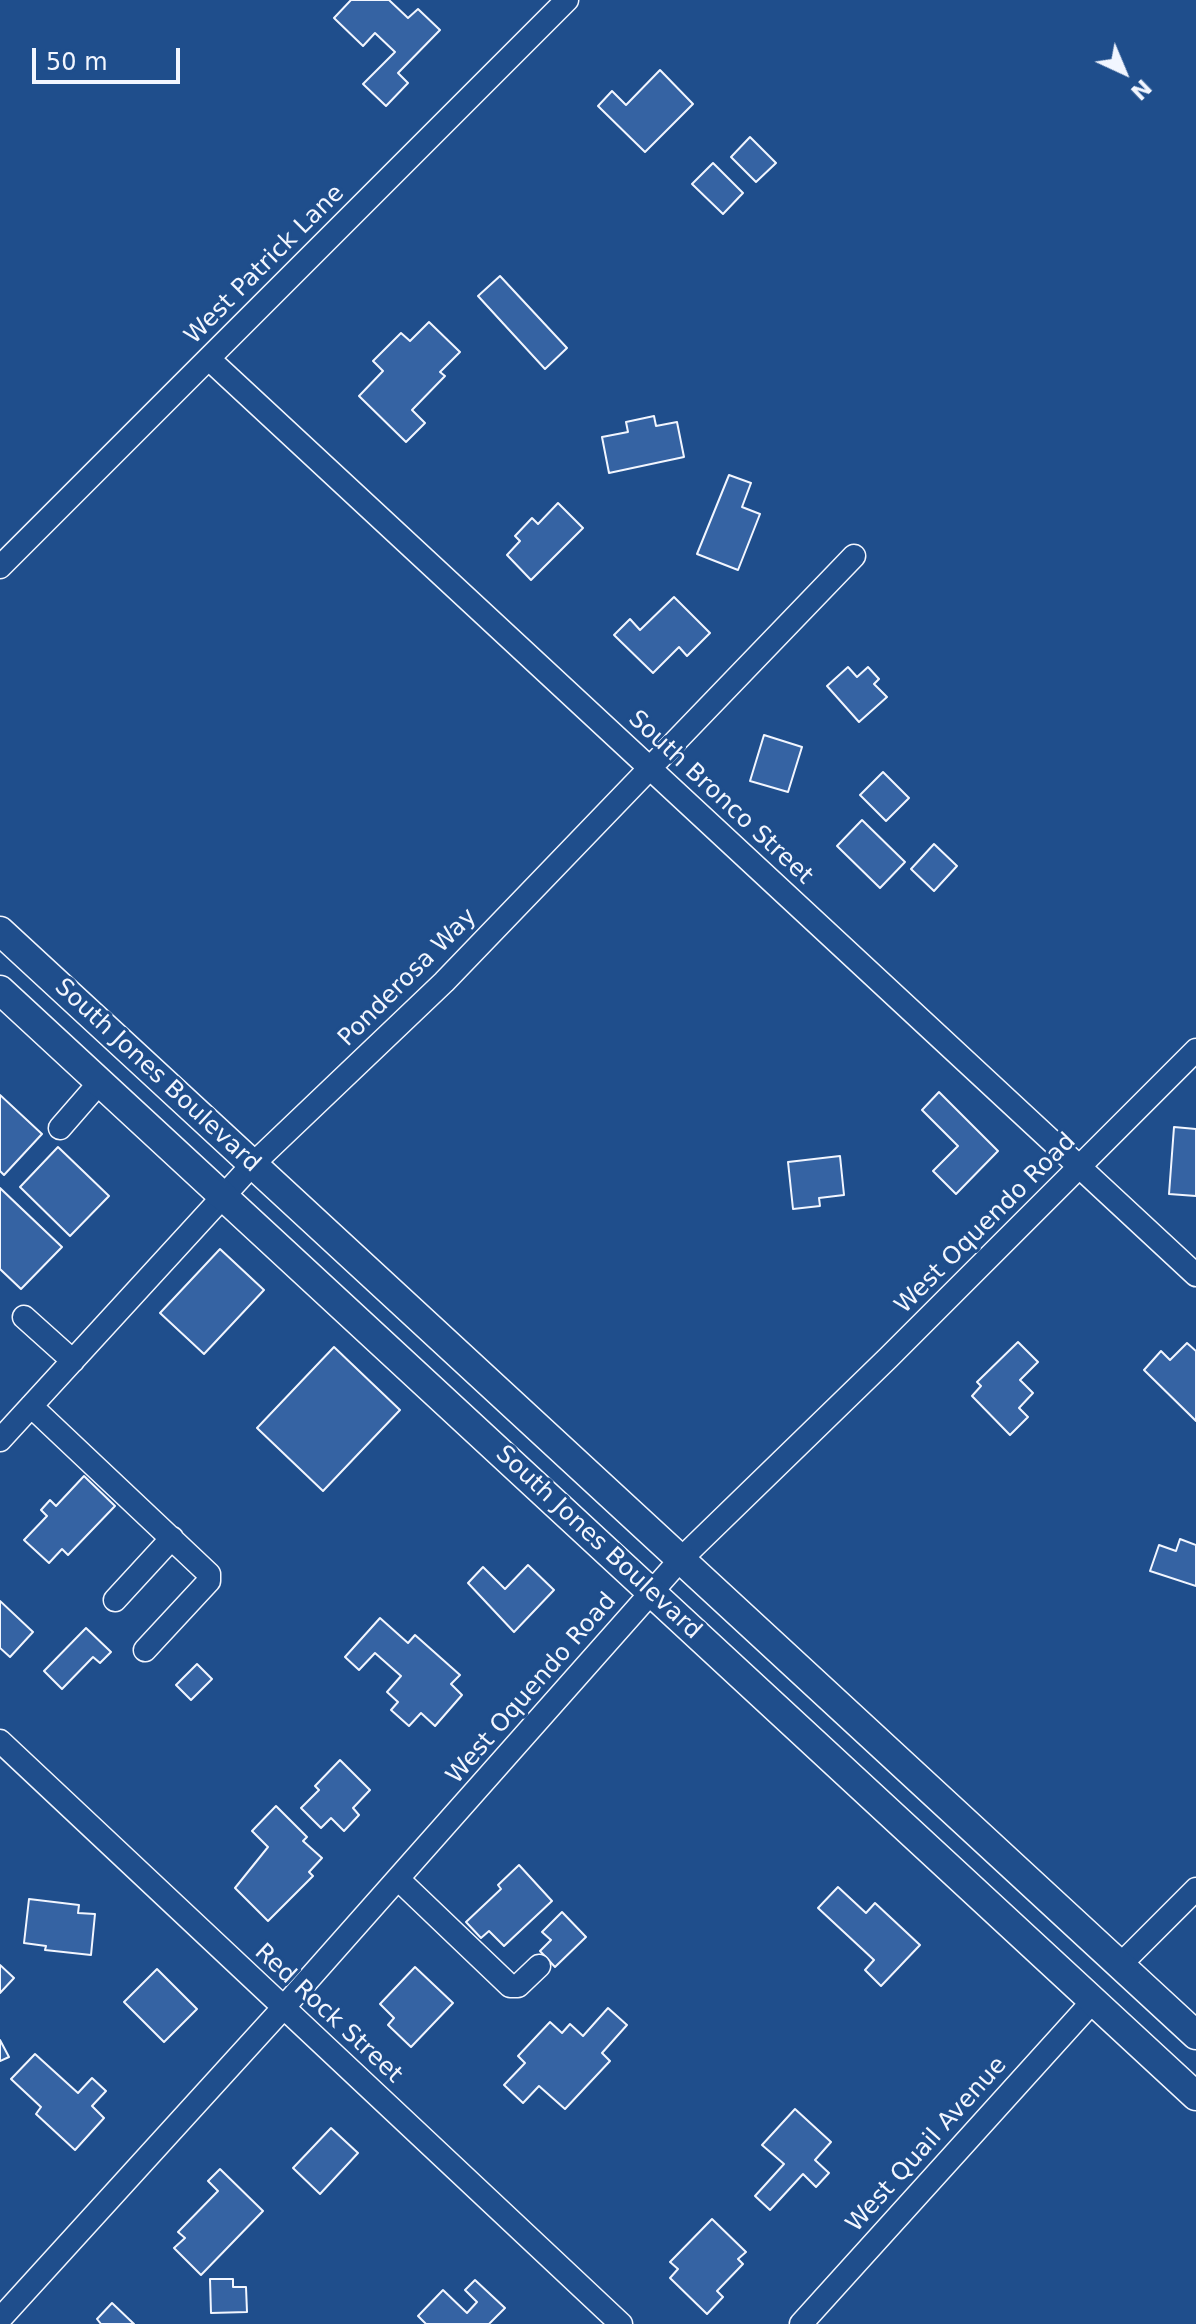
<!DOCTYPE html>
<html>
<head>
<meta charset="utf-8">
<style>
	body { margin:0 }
	#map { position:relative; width:1196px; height:2324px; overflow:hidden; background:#1f4e8c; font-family:"DejaVu Sans",sans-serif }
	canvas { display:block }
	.north { position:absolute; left:1084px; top:32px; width:80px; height:80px; -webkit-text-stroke:6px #1f4e8c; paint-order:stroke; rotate:136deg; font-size:22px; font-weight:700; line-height:32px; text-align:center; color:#f2f6ff }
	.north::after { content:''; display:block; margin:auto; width:28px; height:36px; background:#f2f6ff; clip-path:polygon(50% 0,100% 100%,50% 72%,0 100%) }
	.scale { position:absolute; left:32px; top:48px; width:148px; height:36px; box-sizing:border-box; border:4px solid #f2f6ff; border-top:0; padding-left:10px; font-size:24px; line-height:28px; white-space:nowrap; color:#f2f6ff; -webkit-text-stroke:6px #1f4e8c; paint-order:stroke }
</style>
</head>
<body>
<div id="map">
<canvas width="1196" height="2324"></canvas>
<div class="north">N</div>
<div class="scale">50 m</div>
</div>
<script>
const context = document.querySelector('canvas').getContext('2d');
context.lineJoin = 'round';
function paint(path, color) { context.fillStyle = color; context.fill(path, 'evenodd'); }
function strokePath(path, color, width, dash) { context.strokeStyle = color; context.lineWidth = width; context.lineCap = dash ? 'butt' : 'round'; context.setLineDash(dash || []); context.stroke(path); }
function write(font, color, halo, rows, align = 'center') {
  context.font = font + ' "DejaVu Sans",sans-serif'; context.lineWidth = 6; context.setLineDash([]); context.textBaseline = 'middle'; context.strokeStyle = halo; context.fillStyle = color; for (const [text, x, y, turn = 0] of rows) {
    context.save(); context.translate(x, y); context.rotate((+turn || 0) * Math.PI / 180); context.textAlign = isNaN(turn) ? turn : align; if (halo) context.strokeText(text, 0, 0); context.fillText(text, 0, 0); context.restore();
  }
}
const building = new Path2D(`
	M351,0H389L408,18L418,9L440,30L398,73L408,83L386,106L363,84L395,52L375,33L363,46L334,18Z
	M660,70L693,104L645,152L598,106L612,91L626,105Z
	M750,137L776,163L756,182L731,157Z
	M713,163L743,193L723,214L692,184Z
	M500,276L567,348L545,369L478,296Z
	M429,322L460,352L440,372L445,376L412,410L425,423L406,442L359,396L383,371L373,361L401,333L410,341Z
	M654,416L656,426L677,422L684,457L609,473L602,437L628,432L626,422Z
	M729,475L751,483L742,507L760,514L738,570L697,554Z
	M558,503L583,528L531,580L507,555L520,541L515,536L532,518L538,524Z
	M674,597L710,633L687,656L679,647L653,673L614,635L630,619L640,630Z
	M848,667L857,677L868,667L879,679L874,684L887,697L859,722L827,686Z
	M764,735L802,747L788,792L750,781Z
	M883,772L909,798L886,821L860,795Z
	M862,820L905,862L880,888L837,846Z
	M934,844L957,866L934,891L911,869Z
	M939,1092L998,1151L956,1194L933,1171L958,1146L922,1110Z
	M0,1095L42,1134L4,1175L0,1171Z
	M1174,1127L1196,1129V1196L1169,1194Z
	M58,1147L109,1196L70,1236L20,1187Z
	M840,1156L844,1195L819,1198L820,1206L793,1209L788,1162Z
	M0,1188L62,1247L21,1289L0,1269Z
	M220,1249L264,1290L204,1354L160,1313Z
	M1018,1342L1038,1362L1020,1380L1033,1393L1019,1408L1028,1417L1010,1435L972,1396L981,1386L977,1382Z
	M1187,1343L1196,1351V1421L1144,1370L1161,1351L1170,1360Z
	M334,1347L400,1410L323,1491L257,1428Z
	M84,1476L115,1506L68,1555L62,1549L49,1563L24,1540L47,1516L41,1510L50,1500L56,1506Z
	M1180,1539L1196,1545V1586L1150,1571L1159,1545L1176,1551Z
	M528,1565L554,1590L514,1632L468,1583L483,1567L505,1589Z
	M0,1601L33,1632L10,1657L0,1648Z
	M380,1618L408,1643L415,1635L460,1675L451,1684L462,1695L435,1726L421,1713L409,1726L391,1710L398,1702L387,1692L401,1676L375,1653L359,1670L345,1657Z
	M86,1628L111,1652L100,1663L93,1657L62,1689L44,1671Z
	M197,1664L212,1679L191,1700L176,1685Z
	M340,1760L370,1790L353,1808L359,1815L344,1831L331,1818L321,1828L301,1808L319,1790L315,1786Z
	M276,1806L307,1837L303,1841L322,1858L309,1872L313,1876L268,1921L235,1888L268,1847L252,1831Z
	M519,1865L552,1901L504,1946L489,1931L481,1938L466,1922L501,1889L498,1885Z
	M838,1887L866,1913L875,1903L920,1945L881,1986L865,1970L874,1960L818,1908Z
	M29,1899L79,1905L78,1913L95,1914L91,1955L45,1950L46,1946L24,1943Z
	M562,1912L586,1937L555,1967L540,1951L551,1940L542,1932Z
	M0,1965L14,1978L0,1993Z
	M415,1967L453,2003L411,2047L388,2025L394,2018L380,2004Z
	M157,1969L197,2009L164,2042L124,2002Z
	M608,2008L627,2025L602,2053L610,2061L565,2109L539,2086L523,2103L504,2085L525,2063L518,2056L550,2022L562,2033L570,2024L583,2036Z
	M0,2040L9,2057L0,2061Z
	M35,2054L78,2093L92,2078L106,2091L92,2106L104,2118L75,2150L36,2114L41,2107L11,2079Z
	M795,2109L831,2142L815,2160L829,2173L816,2187L803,2174L770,2210L755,2196L784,2164L762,2145Z
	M331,2128L358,2153L320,2194L293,2168Z
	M220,2169L263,2211L201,2275L174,2248L185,2238L178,2232L218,2191L208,2181Z
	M712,2219L746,2252L738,2259L743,2264L717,2291L723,2297L707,2314L670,2278L678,2269L670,2262Z
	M210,2279H233V2287H246L247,2312L211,2313Z
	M475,2280L505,2308L489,2324H426L418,2316L443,2290L467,2313L477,2302L465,2290Z
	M112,2303L134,2324H101L97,2319Z`);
paint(building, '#3563a3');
strokePath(building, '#f2f6ff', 2);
const minor = new Path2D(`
	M209,359L1196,1275
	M0,567L567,0
	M60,1128L100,1082
	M24,1317L73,1361
	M31,1406L209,1574V1581L145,1650
	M0,1440L252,1165L444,982L854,556
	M115,1600L172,1538
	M0,1741L621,2324
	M398,1879L510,1986H518L539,1966
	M1119,1966L1196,1889
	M0,2319L284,2007L680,1560L888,1358L1196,1050
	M801,2324L1093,2001`);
const major = new Path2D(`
	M0,931L1196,2035
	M0,990L1196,2096`);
strokePath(minor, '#f2f6ff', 25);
strokePath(major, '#f2f6ff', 31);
strokePath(minor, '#1f4e8c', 22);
strokePath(major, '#1f4e8c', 28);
write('24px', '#f2f6ff', '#1f4e8c', [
	["West Patrick Lane",265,265,-45],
	["South Bronco Street",720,798,43],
	["Ponderosa Way",408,978,-45],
	["South Jones Boulevard",157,1076,43],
	["West Oquendo Road",986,1224,-45],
	["South Jones Boulevard",598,1543,43],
	["West Oquendo Road",532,1689,-49],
	["Red Rock Street",328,2014,43],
	["West Quail Avenue",927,2145,-48]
]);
</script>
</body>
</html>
